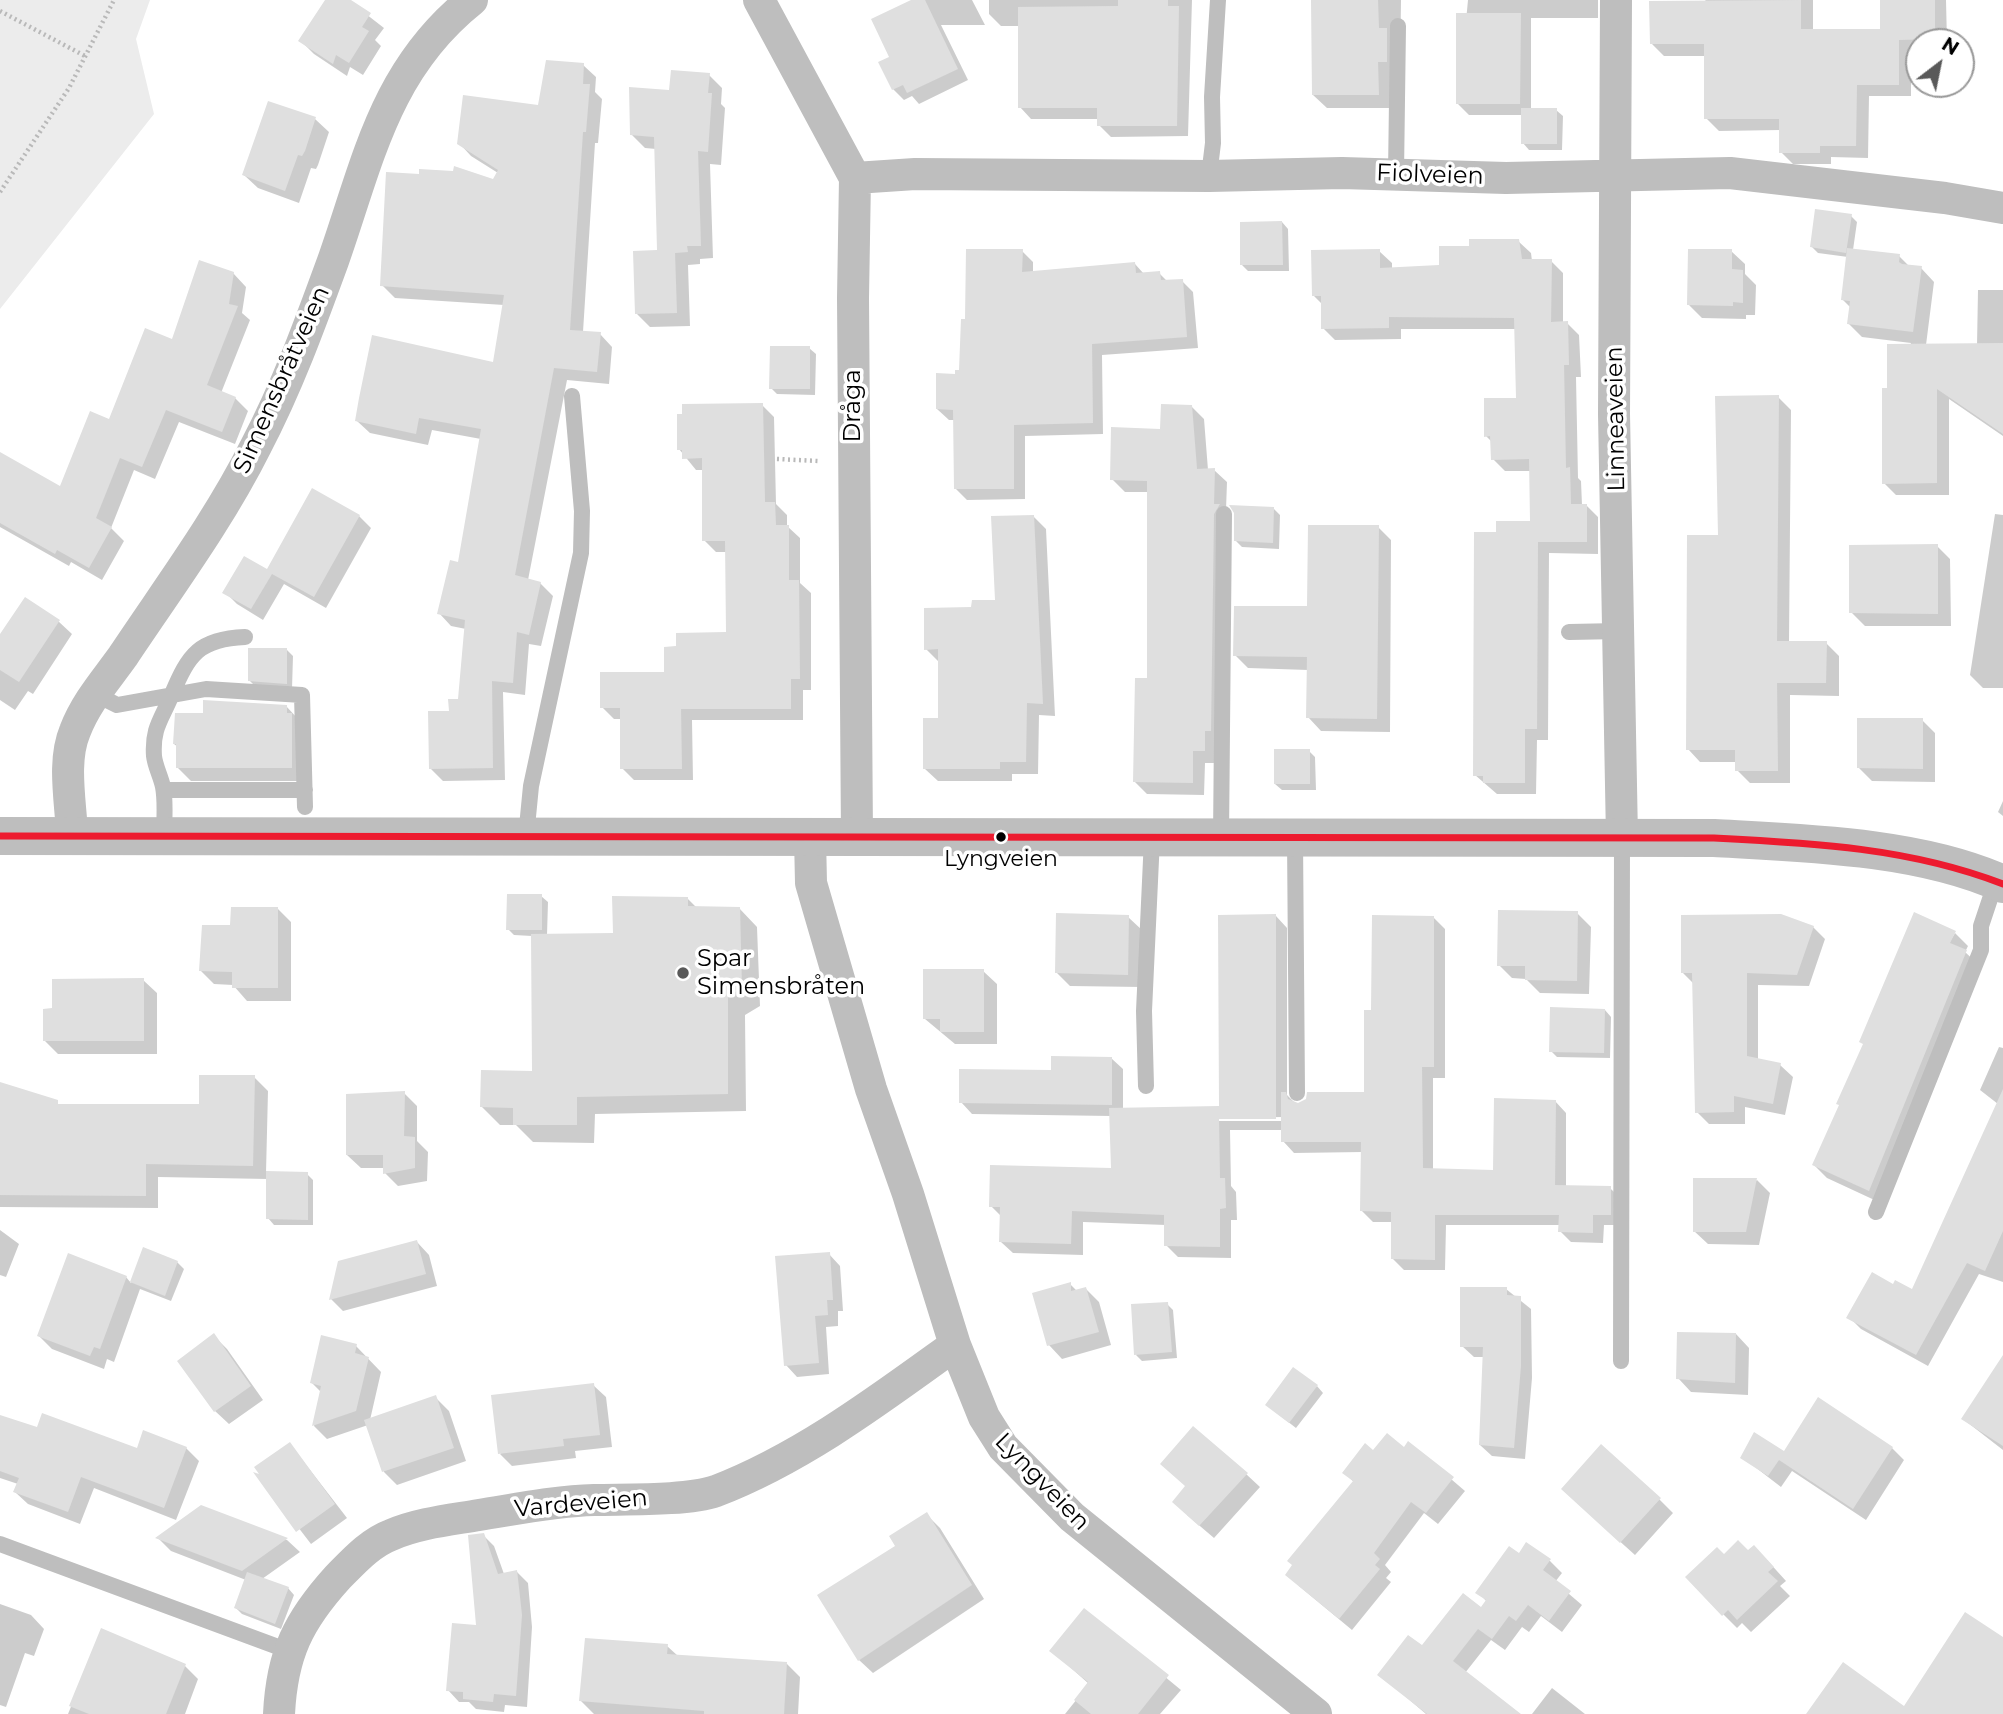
<!DOCTYPE html>
<html>
<head>
<meta charset="utf-8">
<style>
	body { margin:0 }
	#map { position:relative; width:2003px; height:1714px; overflow:hidden; background:#fff; font-family:Montserrat,sans-serif }
	canvas { display:block }
	.north { position:absolute; left:1905px; top:28px; width:70px; height:70px; box-sizing:border-box; background:#fff; border:2px solid #999; border-radius:50%; rotate:32deg; font-size:19px; font-weight:700; line-height:28px; text-align:center; color:#000 }
	.north::after { content:''; display:block; margin:auto; width:24px; height:32px; background:#595959; clip-path:polygon(50% 0,100% 100%,50% 72%,0 100%) }
</style>
</head>
<body>
<div id="map">
<canvas width="2003" height="1714"></canvas>
<div class="north">N</div>
</div>
<script>
const context = document.querySelector('canvas').getContext('2d');
context.lineJoin = 'round';
function paint(path, color) { context.fillStyle = color; context.fill(path, 'evenodd'); }
function strokePath(path, color, width, dash) { context.strokeStyle = color; context.lineWidth = width; context.lineCap = dash ? 'butt' : 'round'; context.setLineDash(dash || []); context.stroke(path); }
function write(font, color, halo, rows, align = 'center') {
  context.font = font + ' Montserrat,sans-serif'; context.lineWidth = 7; context.setLineDash([]); context.textBaseline = 'middle'; context.strokeStyle = halo; context.fillStyle = color; for (const [text, x, y, turn = 0] of rows) {
    context.save(); context.translate(x, y); context.rotate((+turn || 0) * Math.PI / 180); context.textAlign = isNaN(turn) ? turn : align; if (halo) context.strokeText(text, 0, 0); context.fillText(text, 0, 0); context.restore();
  }
}
paint(new Path2D(`
	M0,0H150L136,39L154,114L0,309Z`), '#ececec');
paint(new Path2D(`
	M327,0H348L384,28L375,40L381,46L363,75L350,67L347,76L314,54L301,41Z
	M914,0H972L985,25H941L968,80L919,104L912,96L904,100L893,89L891,58Z
	M989,0H1192L1188,136L1111,137L1099,125V119H1031L1020,107V26H1001L989,14Z
	M1313,0H1401L1400,75L1391,108H1327L1313,95Z
	M1468,0H1598V18H1531V110H1556L1563,116L1562,150H1529L1523,143V115H1469L1458,104Z
	M1706,0H1813V31H1881L1882,0H1946L1947,42H1919V51H1911V96H1869L1868,158L1831,157V164H1793L1781,152V130L1719,131L1706,118V56H1664L1652,44Z
	M583,65L596,77L595,92L602,99L598,143H595L583,332L600,334L612,347L609,384L567,380L528,580L540,583L553,596L541,646L529,644L525,695L503,692L505,780L443,781L431,769L451,713L459,701L466,629L451,626L439,613L459,564L481,439L432,430L428,445L370,433L357,421L494,364L504,305L395,298L382,285L494,182L498,173L471,156L459,143L540,107Z
	M709,75L722,88L721,104L725,108L721,165L710,164L713,258L700,259V264L688,265L690,326L650,327L637,314L659,252L656,149L645,148L632,135L671,92Z
	M315,119L329,132L318,165L316,169L311,168L299,203L258,188L244,175Z
	M1851,216L1857,222L1853,250L1899,256L1909,266L1921,268L1934,282L1926,345H1977L1978,290H2003V436L1949,399V495H1896L1884,483L1889,390L1911,343L1862,337L1849,324L1851,308L1843,300L1848,257L1818,253L1812,247Z
	M1282,222L1288,229L1289,271H1248L1242,265Z
	M1518,241L1531,253L1532,261H1551L1563,273V323H1567L1579,335L1581,377H1576L1578,478L1581,481L1582,505H1586L1598,517V554L1549,553L1548,740H1537L1536,794H1497L1475,775L1498,534L1532,523L1531,471H1505L1493,459L1492,442L1486,436L1518,399L1516,329H1401V339L1335,340L1323,328V305L1314,296L1379,251L1392,263V269L1441,267L1471,248Z
	M1022,251L1033,262V273L1135,264L1144,274L1159,273L1168,282L1182,281L1193,292L1198,348L1102,355L1103,434L1025,436V499L967,500L955,488V420H949L937,409L961,372L967,321Z
	M1731,251L1745,264V274L1756,285L1755,315H1746V319L1702,318L1689,305Z
	M233,273L246,287L242,313L250,320L221,393L235,398L248,411L235,444L179,422L155,479L134,470L111,528L124,541L102,580L71,562L69,566L0,527V470L60,488L173,341Z
	M809,348L816,354L815,395L777,394L771,388Z
	M1778,397L1791,410L1789,642L1826,643L1839,656V696L1790,695V783H1750L1737,770V762H1700L1688,749L1719,537Z
	M762,405L774,417L776,504L787,515V526L800,538V583L811,593V690H803V720H692L693,780H634L622,768V719H614L602,707L665,674L677,648L728,634L727,552H716L704,540V470H696L679,449L684,416Z
	M1191,406L1204,419L1208,470H1214L1227,482L1217,763H1205L1204,795L1147,794L1134,781L1149,680V492H1125L1112,479Z
	M1274,509L1280,515L1279,549L1242,547L1236,541Z
	M1995,514L2003,515V688H1983L1970,675Z
	M359,516L371,528L326,608L284,584L263,620L237,604L225,592L267,572Z
	M1033,516L1046,529L1055,716L1039,715L1038,774H1012V781H938L925,769L940,720V663L926,649L973,609L996,602Z
	M1378,527L1391,540L1390,732L1321,731L1308,717V670L1248,668L1235,655L1309,608Z
	M1937,546L1950,559L1951,626H1865L1851,612Z
	M58,621L72,634L33,694L28,691L15,710L0,700V637Z
	M287,650L293,656L292,689L256,687L249,680Z
	M286,706L299,720L304,781H191L177,767L178,747L174,744L205,715Z
	M1922,720L1935,733V782L1872,781L1859,768Z
	M1309,751L1315,757L1316,790H1282L1275,784Z
	M2003,801V816L1998,812Z
	M541,896L548,902L547,935H615L687,898L697,908H739L757,927L760,1006L745,1015L746,1111L595,1114L594,1143L533,1142L516,1125H500L482,1107L533,1073L532,936L514,935L508,929Z
	M278,909L291,922V1001H247L233,985L214,984L201,971L232,927Z
	M1577,913L1591,927L1589,994L1540,993L1526,979L1512,978L1499,965Z
	M1276,916L1287,928V1095L1298,1106L1366,1094L1372,1012L1433,917L1445,929V1078H1433V1170L1495,1172L1555,1101L1566,1113V1187L1610,1188L1621,1199V1225H1604L1603,1243L1571,1242L1560,1231V1225H1446L1445,1270H1404L1392,1258L1393,1222H1373L1361,1210L1363,1152L1294,1153L1283,1141V1130H1230L1231,1186L1236,1192L1237,1220H1231V1258L1178,1257L1166,1245V1225L1083,1222V1255L1013,1253L1001,1242V1216L991,1206L1112,1170L1111,1116L972,1114L961,1102L1053,1071L1111,1058L1123,1069V1110L1221,1108ZM1285,1117V1121H1212V1118Z
	M1128,917L1142,930L1141,987L1070,986L1057,973Z
	M1813,927L1825,939L1809,986L1758,985V1060L1780,1065L1793,1077L1785,1115L1745,1107V1124H1709L1697,1112L1694,984L1683,973Z
	M1955,933L1968,946L1965,952L1979,965L1883,1204L1827,1178L1814,1165Z
	M983,971L997,984V1044H955L925,1019Z
	M143,980L157,993V1054H58L45,1041L53,1010Z
	M1605,1010L1611,1017L1610,1058L1557,1057L1551,1051Z
	M1999,1047L2003,1048V1282L1979,1274L1928,1366L1861,1329L1849,1317L1894,1287L1913,1292L1998,1104L1980,1090Z
	M254,1077L268,1091L266,1173L307,1174L313,1180V1225H274L268,1218V1179L158,1177V1208L0,1207V1084L61,1105L200,1106Z
	M404,1093L417,1106V1141L428,1152L427,1181L398,1186L385,1173V1168H361L347,1155Z
	M1757,1180L1770,1193L1759,1245L1708,1244L1694,1231Z
	M0,1230L19,1244L6,1277L0,1275Z
	M417,1242L429,1255L437,1286L343,1311L331,1299Z
	M144,1250L177,1262L184,1269L171,1301L140,1289L114,1362L107,1359L104,1369L52,1349L39,1336L126,1277L131,1283Z
	M829,1254L840,1266L843,1311H838V1326L826,1327L829,1374L797,1377L786,1365Z
	M1070,1284L1077,1291L1086,1289L1099,1302L1111,1345L1062,1359L1049,1345Z
	M1506,1289L1531,1309L1532,1378L1525,1459L1492,1456L1480,1445L1485,1357H1474L1462,1346Z
	M1167,1304L1173,1310L1177,1358L1142,1361L1136,1355Z
	M1736,1334L1749,1348L1748,1395L1691,1392L1678,1378Z
	M214,1336L227,1349L263,1400L229,1424L215,1411Z
	M356,1346L381,1372L370,1420L435,1397L449,1411L466,1461L397,1485L384,1472L368,1425L327,1439L314,1426L321,1392L312,1383Z
	M2003,1367V1450L1963,1419Z
	M593,1385L606,1397L612,1447L575,1451L576,1458L512,1466L500,1454Z
	M1317,1386L1323,1393L1296,1428L1274,1411Z
	M0,1416L38,1429L138,1450L186,1448L199,1461L176,1520L94,1488L80,1524L28,1504L15,1492L18,1484L0,1478Z
	M1409,1443L1465,1491L1438,1524L1424,1513L1385,1565L1391,1572L1386,1578L1391,1582L1352,1630L1299,1586L1354,1482L1344,1473L1374,1452L1404,1449Z
	M290,1444L347,1518L311,1544L258,1475Z
	M1892,1448L1904,1460L1866,1520L1792,1471L1781,1487L1742,1457Z
	M1246,1474L1260,1487L1214,1538L1187,1515V1487Z
	M1659,1499L1673,1513L1635,1555L1576,1502Z
	M201,1507L287,1540L300,1552L262,1579L288,1588L294,1595L281,1629L242,1614L236,1608L246,1580L171,1551L158,1538Z
	M926,1514L940,1528L984,1599L873,1673L859,1660L898,1547Z
	M483,1535L494,1546L504,1574L517,1572L528,1583L532,1627L527,1707L505,1705L504,1712L476,1709L469,1702H459L448,1690L478,1627Z
	M1748,1553L1767,1560L1786,1581L1780,1586L1790,1596L1751,1632L1742,1623L1737,1628L1687,1578L1724,1556Z
	M1519,1556L1550,1561L1562,1573L1555,1582L1582,1605L1562,1632L1541,1616L1529,1632L1522,1627L1505,1650L1491,1640L1465,1673L1495,1714H1426L1379,1674L1481,1610L1487,1602L1478,1592Z
	M0,1604L31,1615L44,1629L34,1656L25,1653L6,1707L0,1705Z
	M1084,1610L1181,1690L1160,1714H1065L1089,1684L1052,1651Z
	M102,1630L185,1666L198,1679L185,1714H68Z
	M667,1646L678,1656L787,1664L800,1677L798,1714H594L581,1701Z
	M1552,1688L1585,1714H1532Z`), '#0003');
paint(new Path2D(`
	M325,0H351L371,13L362,27L369,31L349,63L336,55L333,64L298,41Z
	M911,0H925L958,69L907,93L903,85L892,90L878,62L889,57L871,19Z
	M1118,0H1168V6H1179L1177,126H1097V108H1018V7L1118,6Z
	M1311,0H1378L1379,28H1387V62H1378L1379,95H1312Z
	M1801,0V29H1880V0H1935V39L1899,40V85H1857L1856,146H1820V153H1779V119H1704V44H1650L1649,1Z
	M1456,13H1521L1520,104H1456Z
	M546,60L584,63L583,84H590L586,132H583L570,330L601,332L597,372L554,368L515,575L541,582L529,635L517,632L513,683L492,681L493,768L429,769L428,711H449L448,699H458L465,620L437,614L450,560L458,562L481,429L419,418L416,434L355,421L359,398L372,335L493,362L504,295L380,286L386,172L419,174V169L453,171L454,166L493,179L498,170L457,144L463,95L538,105Z
	M671,70L710,73L708,93H712L708,152L698,151L701,246H687L688,252L675,253L677,313L635,314L633,251L657,250L654,137L630,135L629,87L669,90Z
	M268,101L316,117L305,151L302,156L298,155L285,191L242,175Z
	M1521,108H1557V144H1521Z
	M1815,209L1852,214L1846,253L1810,247Z
	M1282,221L1283,265H1240V222Z
	M1469,239H1519L1522,259H1552L1551,322L1568,321L1569,365H1564L1566,468L1570,467L1571,504H1587V542H1538L1537,729H1525V783H1483V776H1473L1474,532H1496V521H1530L1529,459L1491,460L1490,436L1484,437V398H1516L1514,318L1389,317V328L1321,329V296H1312L1311,250L1380,249V268L1439,265V246H1469Z
	M1847,248L1900,254L1899,262L1902,264L1922,266L1913,332L1847,324L1850,301L1841,300Z
	M966,249H1023L1022,272L1135,262L1136,273L1160,271L1161,280L1183,279L1187,337L1092,344L1093,423L1014,425V489H954L953,410L936,409V373L955,374V370H959L961,319H965Z
	M1688,249H1732V269L1743,270V303L1733,302V306L1687,305Z
	M199,260L234,272L229,304L238,306L207,385L236,397L222,432L166,410L142,467L120,458L96,518L112,527L89,568L57,550L55,554L0,523V452L60,486L90,411L109,419L145,328L172,339Z
	M2003,343V434L1937,389V483L1882,484V388H1887V344Z
	M770,346H810V389H769Z
	M1779,395L1777,641H1827L1826,683H1777L1778,771H1735V750H1686L1687,535H1718L1715,396Z
	M763,403L765,502H775L776,525H789V580H799L800,679H791V709H681L682,769H620V708H600V672H664V647L676,646V633L726,632L725,541H702V458L682,459V450H677V414H682V404Z
	M1161,404L1192,405L1197,469L1215,468L1214,504H1220L1214,514L1211,731H1205V751H1193V783L1133,782L1135,678H1147V481L1110,480L1111,427L1160,429Z
	M312,488L360,515L314,597L272,574L251,609L222,593L244,556L267,569Z
	M1229,505L1274,507L1273,543L1234,541V513Z
	M1034,515L1043,704L1027,703L1026,762H1000V769H923V718H938V649L924,650V608L971,607L972,600H995L991,516Z
	M1308,525H1379L1377,719L1306,718L1307,657L1233,656L1234,606H1307Z
	M1938,544V614L1849,613V545Z
	M25,597L60,620L19,682L0,670V634Z
	M248,648H287V684L248,681Z
	M203,700L287,705V713H292V768H176V744H173L175,713H203Z
	M1857,718H1923V769L1857,768Z
	M1274,749H1310V784H1274Z
	M507,894H542V930H506Z
	M612,896L688,897V906L740,907L742,988L728,997V1094L577,1097V1125H513V1108L480,1107L481,1070L532,1071L531,934L613,933Z
	M231,907H278V988H232V972L199,971L202,925H230Z
	M1498,910L1578,911L1577,981L1525,980V966H1497Z
	M1914,912L1956,931L1950,943L1967,950L1869,1191L1812,1165L1839,1105L1836,1104L1863,1044L1859,1042Z
	M1056,913L1129,915L1128,975L1055,973Z
	M1276,914V1119H1219L1220,1178H1225L1226,1208L1220,1209V1247L1164,1246V1215L1072,1211L1071,1244L999,1242L1000,1207H989L990,1165L1111,1168L1109,1108L1219,1106L1218,915Z
	M1781,914L1814,926L1797,975L1747,973V1056L1781,1063L1773,1104L1734,1096V1112L1695,1113L1692,973H1681V915Z
	M1372,915L1434,916V1067H1422L1423,1168L1493,1170L1494,1098L1556,1100L1555,1185L1611,1186V1215H1593V1233L1558,1232L1559,1215H1435V1260L1391,1259V1212L1360,1211L1361,1142H1281V1092H1286L1288,1099L1298,1103L1306,1099L1307,1092H1364V1010H1371Z
	M923,969H984V1032H940V1019H923Z
	M144,978V1041H43V1009L52,1008V979Z
	M1550,1007L1605,1009L1604,1053L1549,1052Z
	M1051,1056L1112,1057V1105L959,1103V1069L1051,1070Z
	M199,1075H255L253,1166L146,1164V1196L0,1195V1082L58,1100V1104H199Z
	M2003,1089V1231L1985,1271L1967,1263L1916,1355L1846,1318L1872,1272L1893,1284L1895,1280L1912,1289Z
	M405,1091L404,1136L415,1137V1168L383,1174V1155H346V1094Z
	M266,1171L308,1172V1220L266,1219Z
	M1693,1178H1757L1746,1232H1693Z
	M417,1240L426,1274L329,1300L338,1261Z
	M143,1247L178,1261L165,1296L130,1282Z
	M830,1252L833,1300H827L828,1315L815,1316L819,1363L784,1366L775,1256Z
	M68,1253L127,1276L100,1349L94,1347L90,1356L37,1336Z
	M1071,1282V1291L1086,1287L1099,1332L1047,1346L1032,1293Z
	M1460,1287H1507V1295L1521,1296V1366L1514,1448L1479,1445L1483,1347H1460Z
	M1168,1302L1172,1352L1134,1355L1131,1304Z
	M1677,1332L1736,1333L1735,1383L1676,1379Z
	M214,1333L251,1386L214,1412L177,1361Z
	M321,1335L357,1344L355,1353L369,1357L356,1411L312,1426L321,1386L310,1383Z
	M2003,1355V1446L1961,1419Z
	M1293,1367L1318,1385L1289,1423L1265,1405Z
	M594,1383L600,1435L563,1439L564,1446L498,1454L491,1395Z
	M436,1395L454,1448L382,1472L364,1420Z
	M1818,1397L1893,1447L1853,1509L1779,1460L1768,1476L1740,1458L1754,1432L1784,1451Z
	M42,1413L137,1448L143,1430L187,1447L164,1508L81,1477L68,1512L13,1492L19,1478L0,1471V1415L37,1427Z
	M1193,1426L1248,1473L1199,1526L1172,1502L1185,1486L1160,1464Z
	M1387,1433L1404,1447L1408,1441L1454,1477L1426,1513L1411,1502L1374,1553L1380,1559L1375,1565L1380,1569L1339,1619L1285,1575L1292,1565L1287,1561L1353,1481L1342,1473L1365,1443L1373,1450Z
	M290,1442L335,1504L296,1532L253,1472L259,1474L254,1467Z
	M1601,1444L1661,1498L1620,1543L1561,1489Z
	M201,1505L288,1538L242,1571L155,1538Z
	M927,1512L972,1585L858,1661L817,1595L895,1546L889,1536Z
	M484,1533L498,1574L517,1570L522,1615L516,1696L494,1694L493,1702L463,1699V1692L446,1691L452,1623L476,1625L468,1535Z
	M1738,1540L1748,1550L1754,1545L1774,1567L1768,1572L1778,1581L1737,1620L1728,1610L1722,1616L1685,1577L1717,1547L1724,1554Z
	M1526,1542L1551,1559L1543,1570L1571,1591L1549,1621L1528,1605L1516,1621L1509,1616L1492,1639L1478,1629L1453,1661L1521,1714H1427L1377,1675L1408,1635L1422,1645L1463,1593L1481,1607L1486,1600L1475,1593L1509,1546L1519,1553Z
	M247,1572L289,1587L275,1624L234,1608Z
	M1084,1608L1169,1675L1138,1714H1091L1074,1700L1088,1682L1049,1651Z
	M1965,1612L2003,1637V1714H1806L1843,1662L1904,1706Z
	M101,1628L186,1664L166,1714H89L69,1706Z
	M585,1638L668,1644L667,1654L787,1662L784,1714H704V1711L579,1701Z`), '#dfdfdf');
strokePath(new Path2D(`
	M0,11L85,56
	M0,192L69,88L114,0
	M777,459L818,461`), '#b9b9b9', 4.5, [2, 3.5]);
strokePath(new Path2D(`
	M1396,174L1398,26
	M1209,176L1213,143L1212,97L1218,0
	M1569,632L1619,631
	M95,694L117,705L206,689L302,695L305,807
	M164,790H305
	M164,836C164,821 166,802 163,787C161,777 155,766 154,756C152,727 162,719 172,694C189,654 199,639 245,637
	M526,837L531,786L581,553L582,511L572,396
	M1221,838L1224,514
	M1295,838L1297,1093
	M1146,1086L1144,1011L1152,838
	M1876,1212L1981,950V926L1996,881
	M1621,1361L1622,838
	M0,1544L289,1651`), '#bebebe', 16);
strokePath(new Path2D(`
	M759,0L855,178L853,298L857,837
	M1616,0L1614,414L1622,838
	M855,178L915,174L1209,176L1342,173L1506,178L1730,173L1945,198L2003,208
	M72,835C71,803 62,762 75,731C86,702 106,680 123,656C169,587 219,520 256,446C287,387 310,324 333,261C368,162 384,70 472,0
	M810,837L811,883L871,1089L908,1194L955,1345L984,1417L1003,1447L1072,1517L1316,1714
	M279,1714C282,1654 298,1621 338,1577C354,1561 370,1543 391,1535C419,1523 450,1520 479,1515C517,1509 556,1501 594,1500C626,1499 687,1501 716,1491C802,1458 880,1399 955,1345`), '#bebebe', 32);
strokePath(new Path2D(`
	M0,836L1714,838C1804,843 1920,846 2003,884`), '#bebebe', 38);
strokePath(new Path2D(`
	M0,836L1714,838C1813,843 1910,848 2003,884`), '#ed1b2f', 7);
for (const [x, y, r, color] of [
	[1001,837,6,"#000"],
	[683,973,7,"#595959"]
]) { const dot = new Path2D(); dot.arc(x, y, r, 0, 2 * Math.PI); context.fillStyle = color; context.fill(dot); strokePath(dot, '#fff', 2.5); }
write('22px', '#000', '#fff', [
	["Lyngveien",1001,860]
]);
write('24px', '#000', '#fff', [
	["Fiolveien",1430,175,2],
	["Simensbråtveien",282,380,-66],
	["Dråga",853,406,-90],
	["Linneaveien",1616,419,-91],
	["Lyngveien",1042,1482,46],
	["Vardeveien",581,1504,-5]
]);
write('24px', '#000', '#fff', [
	["Spar",697,959],
	["Simensbråten",697,987]
], 'left');
</script>
</body>
</html>
